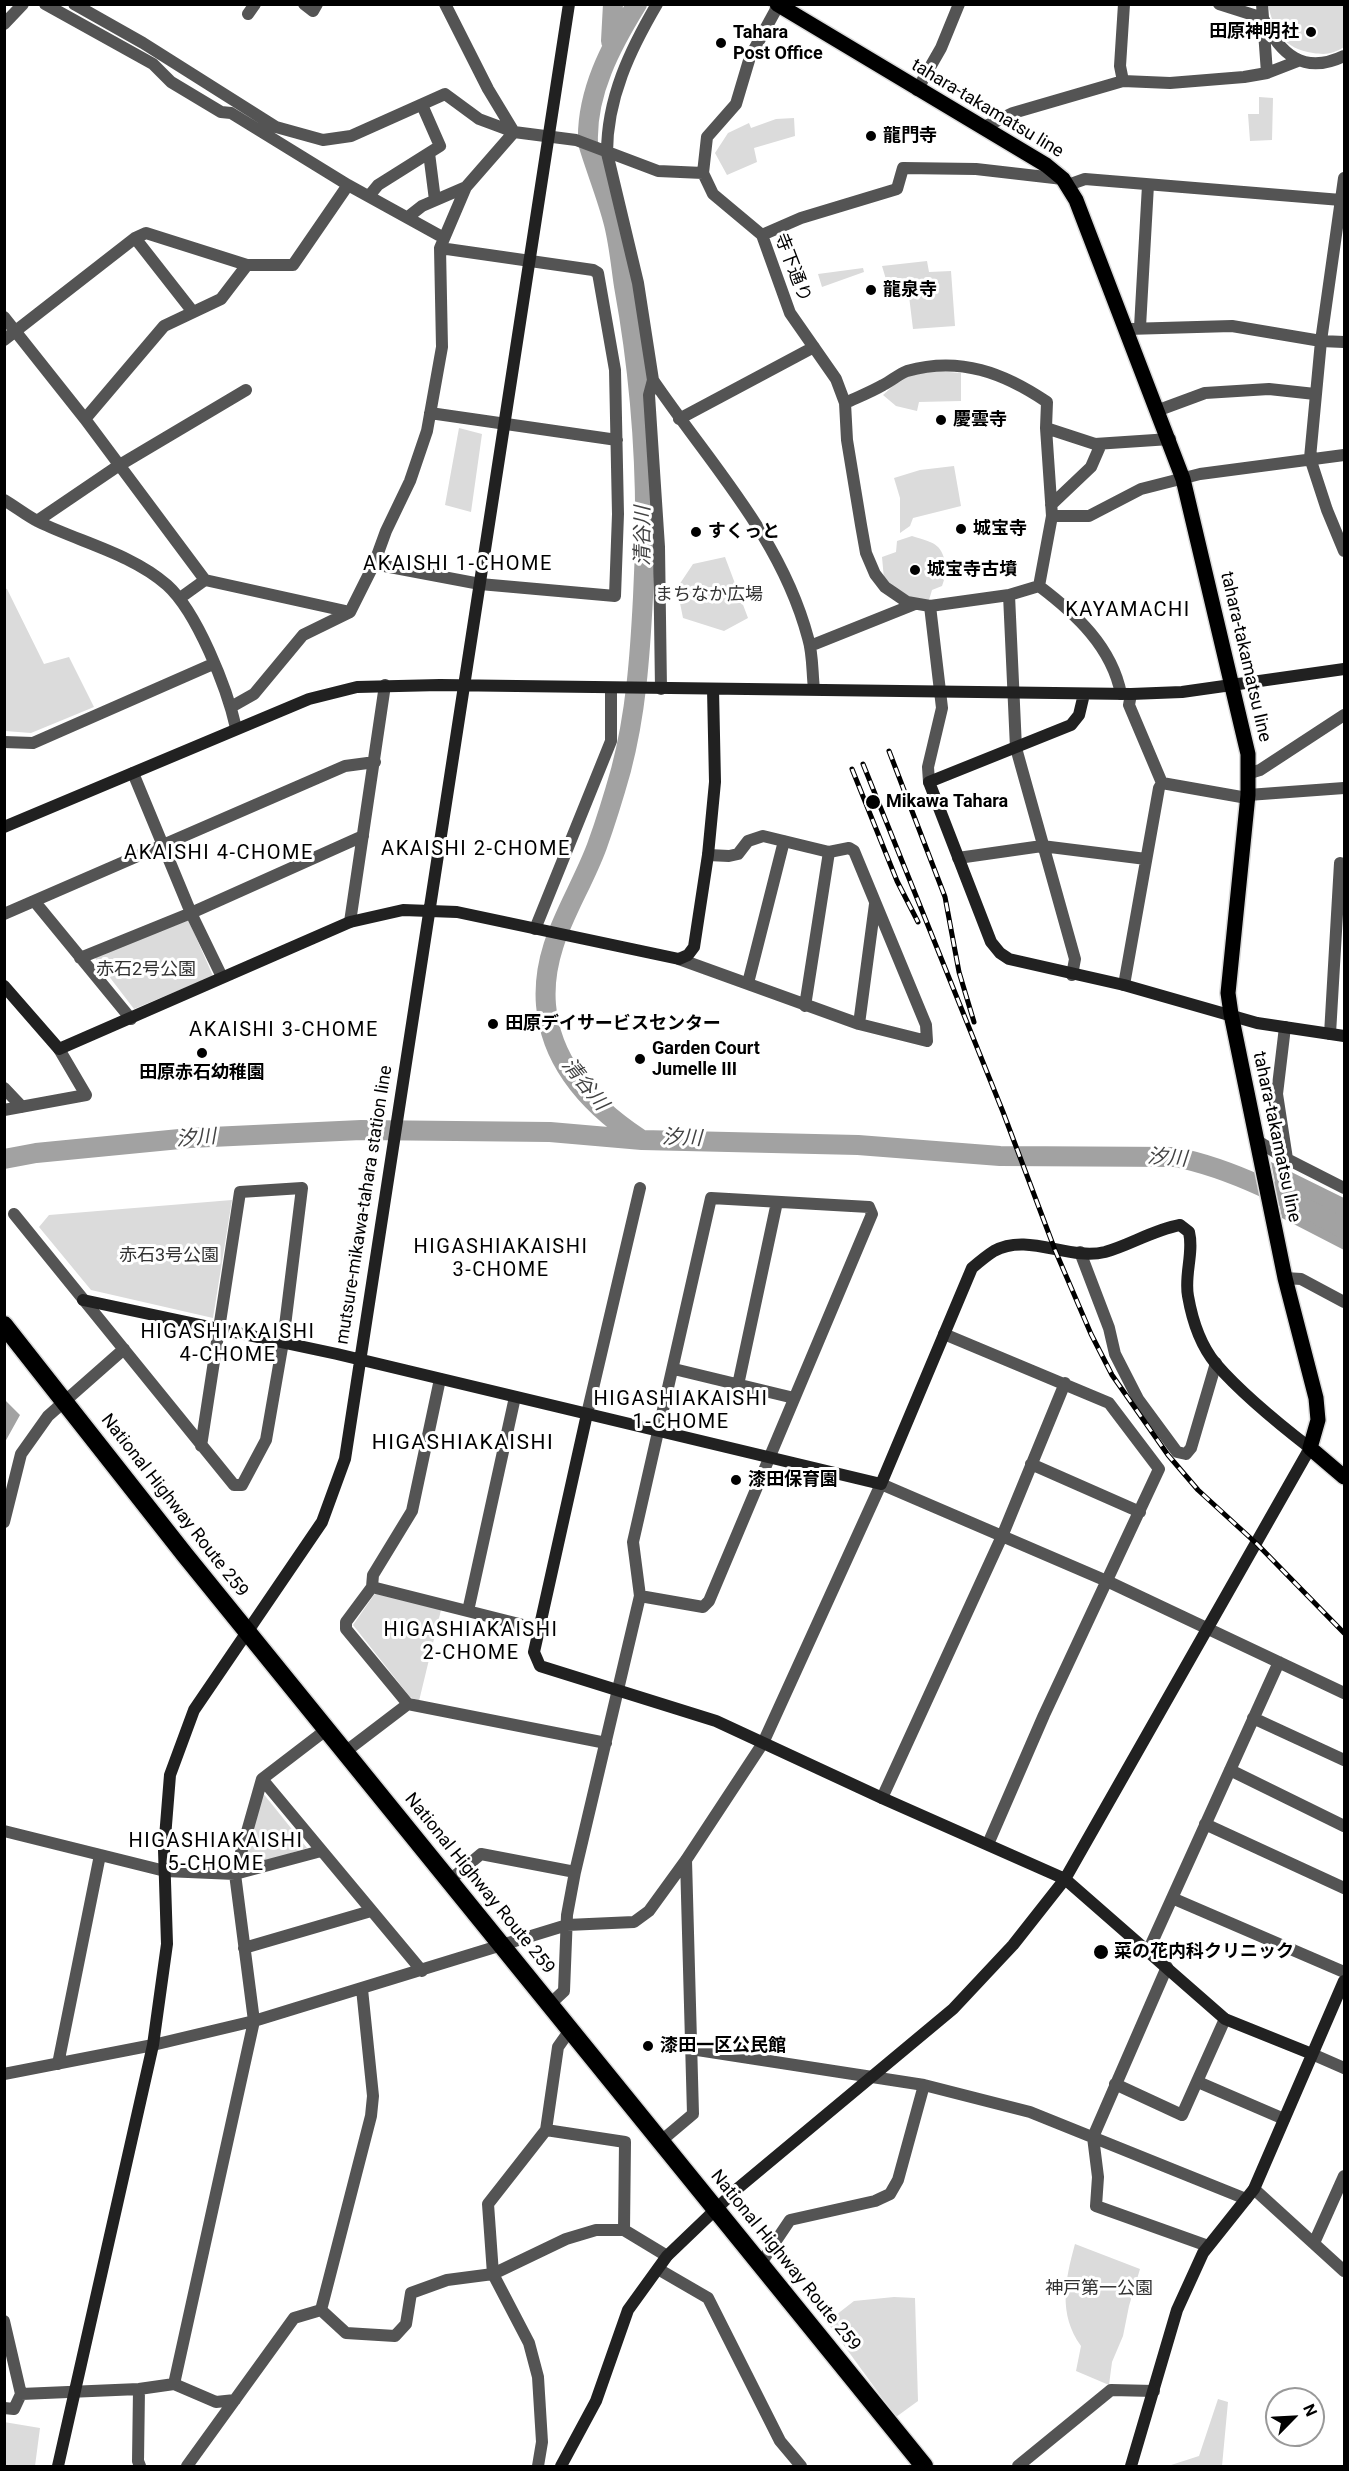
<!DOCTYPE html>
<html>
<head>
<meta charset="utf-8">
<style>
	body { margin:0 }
	#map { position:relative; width:1349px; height:2471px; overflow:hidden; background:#fff; font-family:Roboto,sans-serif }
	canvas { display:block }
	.frame { position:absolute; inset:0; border:6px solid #000; pointer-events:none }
	.north { position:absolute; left:1265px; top:2387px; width:60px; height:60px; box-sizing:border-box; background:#fff; border:2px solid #999; border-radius:50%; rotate:66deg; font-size:16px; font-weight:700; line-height:24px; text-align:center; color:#000 }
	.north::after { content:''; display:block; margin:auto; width:21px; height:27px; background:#000; clip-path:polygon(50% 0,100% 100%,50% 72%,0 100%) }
</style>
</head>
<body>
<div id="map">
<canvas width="1349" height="2471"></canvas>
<div class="frame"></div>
<div class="north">N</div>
</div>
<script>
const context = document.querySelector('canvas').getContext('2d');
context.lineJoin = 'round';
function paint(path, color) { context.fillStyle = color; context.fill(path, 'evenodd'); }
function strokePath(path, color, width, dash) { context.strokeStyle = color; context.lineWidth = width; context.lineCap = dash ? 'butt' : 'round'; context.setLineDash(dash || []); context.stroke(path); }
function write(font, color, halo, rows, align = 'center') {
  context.font = font + ' Roboto,"Noto Sans JP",sans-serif'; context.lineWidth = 6; context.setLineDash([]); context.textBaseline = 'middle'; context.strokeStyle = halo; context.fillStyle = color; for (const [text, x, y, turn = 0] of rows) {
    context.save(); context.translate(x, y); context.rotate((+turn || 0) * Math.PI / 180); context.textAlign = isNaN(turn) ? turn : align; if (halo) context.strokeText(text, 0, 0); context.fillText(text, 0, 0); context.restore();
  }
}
paint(new Path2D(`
	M1268,5H1344V47C1333,54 1326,55 1313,53C1284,49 1274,31 1268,5Z
	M1259,97L1273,98L1272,140L1250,141L1248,114H1259Z
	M794,118L795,136L754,148L757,162L727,175L715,153L728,133L749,123L751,128L776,119Z
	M927,261L929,272L951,271L955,326L913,329L909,296H891L882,266Z
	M863,268L864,272L822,287L818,274Z
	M936,371L961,373V401L919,402L917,411L896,406L883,395L905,375Z
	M459,428L482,434L471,512L445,505Z
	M954,466L961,506L913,518L910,526L900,533V498L894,478L920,470Z
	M912,536C933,543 941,542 946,565L941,567L939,576L944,580L942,586L932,590L929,600H911L884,579L882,557L896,552L897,541Z
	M725,557L748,618L724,631L683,618L677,588L693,564Z
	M4,588L7,589L44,664L69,657L94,707L31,733L5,731Z
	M188,919L213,976L134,1009L95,958Z
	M232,1200L213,1318L91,1290L39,1227L49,1215Z
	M376,1592L441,1610L419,1701L410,1697L353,1625Z
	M262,1792L307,1848L241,1869Z
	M1075,2244L1140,2269L1129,2306L1123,2336L1112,2362L1109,2385L1076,2371L1081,2346C1058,2314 1065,2280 1075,2244Z
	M894,2297L915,2298L918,2401L896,2417L827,2322L854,2301Z
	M1218,2399L1228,2402L1222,2466H1168L1199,2456Z
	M4,2422L40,2428L35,2466H5Z`), '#dbdbdb');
paint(new Path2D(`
	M1271,1162L1344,1198V1250L1282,1218Z
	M5,1400L20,1415L5,1442Z`), '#a2a2a2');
strokePath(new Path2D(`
	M637,4C611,46 586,93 588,143C596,170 607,196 614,224C619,244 621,266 624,286C643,390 649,492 643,597C640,656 636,713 621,770C614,795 606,821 597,846C577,900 541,944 546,1005C551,1064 592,1107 639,1138
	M611,41L613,4
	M4,1159L36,1153L190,1138L361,1130L550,1132L642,1140L858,1145L1000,1156L1175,1157C1235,1169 1291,1200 1344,1229`), '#a2a2a2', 20);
const primary = new Path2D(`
	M777,4L1046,165L1063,179L1076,200L1183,479L1248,754V795L1228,993L1231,1014L1285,1278L1316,1398L1318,1420L1310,1448L1344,1477`);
const highway = new Path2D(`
	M4,1325L185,1555L924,2466`);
strokePath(primary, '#dbdbdb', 18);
strokePath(highway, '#dbdbdb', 21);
strokePath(new Path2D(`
	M45,4L153,64L171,82L221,112L231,113L348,185L444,238
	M74,4L143,43L276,127L323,140L351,136L445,94L479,119L514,132L576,140L658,171L703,173
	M304,4L313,11L317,4
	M445,4L488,89L514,132
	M657,4C630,50 607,98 607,153L638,283L653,380L649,395L659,547L661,689
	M779,4L750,57L736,104L707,137L703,173L713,194L762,235L790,313L836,379L845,403L847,440L861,525L866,553L875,574L885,587L907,602L930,606L1009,595L1039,586C1076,614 1112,647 1121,694
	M1219,4L1263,18C1280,55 1304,75 1344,56
	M1262,4L1267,73
	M248,14L255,4
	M4,24L23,4
	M1123,81L1120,66L1124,4
	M917,90L941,48L959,4
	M982,128L1013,113L1123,81L1170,83L1244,77L1267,73L1298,61
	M429,153L435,200
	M1344,178L1321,341L1310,458L1327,510L1344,551
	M1068,185L1085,179L1341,200
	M369,196L378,185L440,146L422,105
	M408,217L422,206L466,187
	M762,235L801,218L897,189L903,168L976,169L1063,179
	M135,238L193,312
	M4,317L85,419L205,580L350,612
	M1140,327L1148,185
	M1127,329L1232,326L1321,341L1344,342
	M4,340L135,238L146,233L247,265H293L348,185
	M653,380C710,464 781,537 808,638C813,654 812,672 814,689
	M845,403C858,397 871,392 883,385C891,381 899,374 907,371C960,356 1004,373 1047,402L1046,428L1095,444L1170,439
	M1159,410L1205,393L1269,389L1315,394
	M430,413L617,440
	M85,419L164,326L221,299L247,265
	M679,419L814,347
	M4,500C16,507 27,516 39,522C80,542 132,554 167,585C197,612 227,688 236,728
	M1051,505L1091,467L1101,444
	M1052,516H1089L1141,489L1200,474L1344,455
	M37,521L118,466L246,390
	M374,564L480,584L615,596L618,514L615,370L598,273L593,270L440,248
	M1039,586L1052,516L1046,428
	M1009,595L1016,748L1075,959L1072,975
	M180,598L205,580
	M810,646L915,604
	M1131,694L1129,705L1162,783
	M231,707L254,694L303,635L350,612L374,564L386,531L410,481L427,431L442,347L440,248L466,187L514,132
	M4,742L33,743L213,664
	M133,773L191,913L222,977
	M1250,773L1260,770L1344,715
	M929,782L928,767L942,708L930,606
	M1162,783L1247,798
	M1248,795L1344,788
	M708,855L729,856L738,854L748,841L763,836L829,852L805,1006
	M958,858L1042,846L1146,859
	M35,902L131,1019
	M4,914L345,766L375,762
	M350,922L385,685
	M535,929L611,741V688
	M80,958L191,913L363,836
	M679,959L859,1024L927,1041L926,1025L854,851L849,848L829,852
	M748,983L784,841
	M1124,985L1159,788L1162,783
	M859,1024L875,904
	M1285,1027L1277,1094L1287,1159L1344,1188
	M1330,1034L1340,863
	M4,1088L22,1107
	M4,1110L86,1095L59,1049
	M1259,1142L1287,1159
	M14,1214L234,1485H242L266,1440L283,1342L302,1188L240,1192L201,1446
	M1080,1252L1109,1328L1115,1354L1138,1399L1177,1452L1186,1454L1191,1448L1216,1363
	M1285,1278L1301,1279L1344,1302
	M944,1334L1109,1403L1159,1469L1044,1715L988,1844
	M674,1369L794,1398
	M440,1379L412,1511L373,1575L372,1587L346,1622V1629L408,1704L606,1743
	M738,1385L777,1202
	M587,1414L640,1188
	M1031,1464L1140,1512
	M4,1522L21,1454L48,1416L124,1349
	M372,1587L539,1629
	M468,1611L515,1397
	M1253,1718L1344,1760
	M345,1752L408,1704
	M1230,1770L1344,1826
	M262,1779L422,1971
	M882,1798L1003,1534L1065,1383
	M1205,1824L1344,1888
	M4,1831L165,1871L235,1874L321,1851
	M450,1880L481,1854L575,1872
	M1172,1898L1344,1972
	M244,1948L371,1911
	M1149,1949L1279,1662
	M1167,1967L1093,2137L1098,2177L1096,2206L1208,2246
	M549,2005L564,1991L567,1915L575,1872L640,1596L703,1607L709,1601L872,1214L869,1207L711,1198L633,1542L640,1596
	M691,2049L924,2085L1030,2112L1246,2199
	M1312,2054L1344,2068
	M58,2064L100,1855
	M4,2074L153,2045L254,2021L567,1925L634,1922L649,1911L686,1860L763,1743L881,1484L1109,1582L1344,1693
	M1198,2082L1284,2119
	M1115,2084L1182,2115L1225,2019
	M546,2130L625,2142L624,2230
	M661,2141L693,2114L686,1860
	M1254,2189L1344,2271
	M1314,2243L1344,2176
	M761,2263L790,2220L875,2201L890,2194L898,2180L924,2085
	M658,2269L708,2298L780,2441L801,2466
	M321,2310L346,2333L395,2336L406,2324L411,2293L447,2280L493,2274L566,2239L596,2230H624L667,2256
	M321,2310L371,2116L373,2096L362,1989
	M4,2321L21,2394L14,2409L4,2408
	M174,2384L254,2021L235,1874L262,1779L326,1730
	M139,2389L138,2461L140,2466
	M21,2394L139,2389L174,2384L216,2402L235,2400
	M187,2466L294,2318L321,2310
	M538,2466L542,2442L538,2377L529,2343L493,2274L488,2204L546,2130L558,2047L570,2030
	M1018,2466L1111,2390L1154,2391`), '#545454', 12);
strokePath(new Path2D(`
	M1084,694L1079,715L1071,725L929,782L991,942L1000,953L1009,959L1124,985L1257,1023L1344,1036
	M4,827L309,699L357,687L440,685L1131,694L1182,692L1344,669
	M4,986L59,1049L350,922L403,910L457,912L679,959L688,955L694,947L708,855L715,782L713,689
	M83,1300L337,1354L881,1484L972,1268C979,1262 986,1256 994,1251C1028,1232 1069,1261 1105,1252C1130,1245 1153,1230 1180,1225L1189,1232C1194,1253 1184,1275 1188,1296C1192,1319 1201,1346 1216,1364C1242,1394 1279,1424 1310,1448L1065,1879L1013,1945L953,2009L737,2189L667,2256L628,2310L596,2401L561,2466
	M587,1414L534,1652L540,1666L716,1721L882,1798L1065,1879L1225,2019L1312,2054
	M58,2466L153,2045L167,1944L164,1850L170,1775L194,1710L322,1522L345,1459L569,4
	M1131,2466L1177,2310L1203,2253L1254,2189L1344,1981`), '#212121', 12);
strokePath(primary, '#000', 15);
strokePath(highway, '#000', 18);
const rail = new Path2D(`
	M889,751L945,897L959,972L974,1022
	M863,764L1003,1112L1055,1250L1091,1334L1112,1375L1168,1455L1198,1490L1257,1544L1344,1633
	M852,769L897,881L918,922`);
strokePath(rail, '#000', 5);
strokePath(rail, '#fff', 3, [9]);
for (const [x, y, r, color] of [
	[1311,32,6,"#000"],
	[721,43,6,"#000"],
	[871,136,6,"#000"],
	[871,290,6,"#000"],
	[941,420,6,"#000"],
	[961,529,6,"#000"],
	[696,532,6,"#000"],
	[915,570,6,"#000"],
	[873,802,8,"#000"],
	[493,1024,6,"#000"],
	[202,1053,6,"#000"],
	[640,1059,6,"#000"],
	[736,1480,6,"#000"],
	[1101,1952,8,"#000"],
	[648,2046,6,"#000"]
]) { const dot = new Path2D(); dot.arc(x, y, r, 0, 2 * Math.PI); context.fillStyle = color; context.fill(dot); strokePath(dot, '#fff', 2); }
write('bold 18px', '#000', '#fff', [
	["田原神明社",1299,32,"right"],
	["Tahara",733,33],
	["Post Office",733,54],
	["龍門寺",883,136],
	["龍泉寺",883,290],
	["慶雲寺",953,420],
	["城宝寺",973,529],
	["すくっと",708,532],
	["城宝寺古墳",927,570],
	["Mikawa Tahara",886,802],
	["田原デイサービスセンター",505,1024],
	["Garden Court",652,1049],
	["Jumelle III",652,1070],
	["田原赤石幼稚園",202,1073,"center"],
	["漆田保育園",748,1480],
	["菜の花内科クリニック",1114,1952],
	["漆田一区公民館",660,2046]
], 'left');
write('18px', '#000', '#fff', [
	["tahara-takamatsu line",987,109,31],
	["寺下通り",792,268,69],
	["tahara-takamatsu line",1245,657,77],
	["tahara-takamatsu line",1276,1137,78],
	["mutsure-mikawa-tahara station line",365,1205,-81],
	["National Highway Route 259",174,1506,52],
	["National Highway Route 259",479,1884,51],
	["National Highway Route 259",785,2261,51]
]);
write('18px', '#323232', '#fff', [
	["まちなか広場",709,595],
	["赤石2号公園",146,970],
	["赤石3号公園",169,1256],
	["神戸第一公園",1099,2289]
]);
write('italic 20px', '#434343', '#fff', [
	["清谷川",644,536,-90],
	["清谷川",584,1085,51],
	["汐川",196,1139,-4],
	["汐川",682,1139,2],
	["汐川",1167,1159,4]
]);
context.letterSpacing = '1.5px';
write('20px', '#000', '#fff', [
	["AKAISHI 1-CHOME",458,565],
	["KAYAMACHI",1128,611],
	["AKAISHI 2-CHOME",476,850],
	["AKAISHI 4-CHOME",219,854],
	["AKAISHI 3-CHOME",284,1031],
	["HIGASHIAKAISHI",501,1248],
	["3-CHOME",501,1271],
	["HIGASHIAKAISHI",228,1333],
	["4-CHOME",228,1356],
	["HIGASHIAKAISHI",681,1400],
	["1-CHOME",681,1423],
	["HIGASHIAKAISHI",471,1631],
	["2-CHOME",471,1654],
	["HIGASHIAKAISHI",216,1842],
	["5-CHOME",216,1865]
]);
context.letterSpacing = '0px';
context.letterSpacing = '1.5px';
write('21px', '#000', '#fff', [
	["HIGASHIAKAISHI",463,1444]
]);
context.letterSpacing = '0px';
</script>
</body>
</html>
